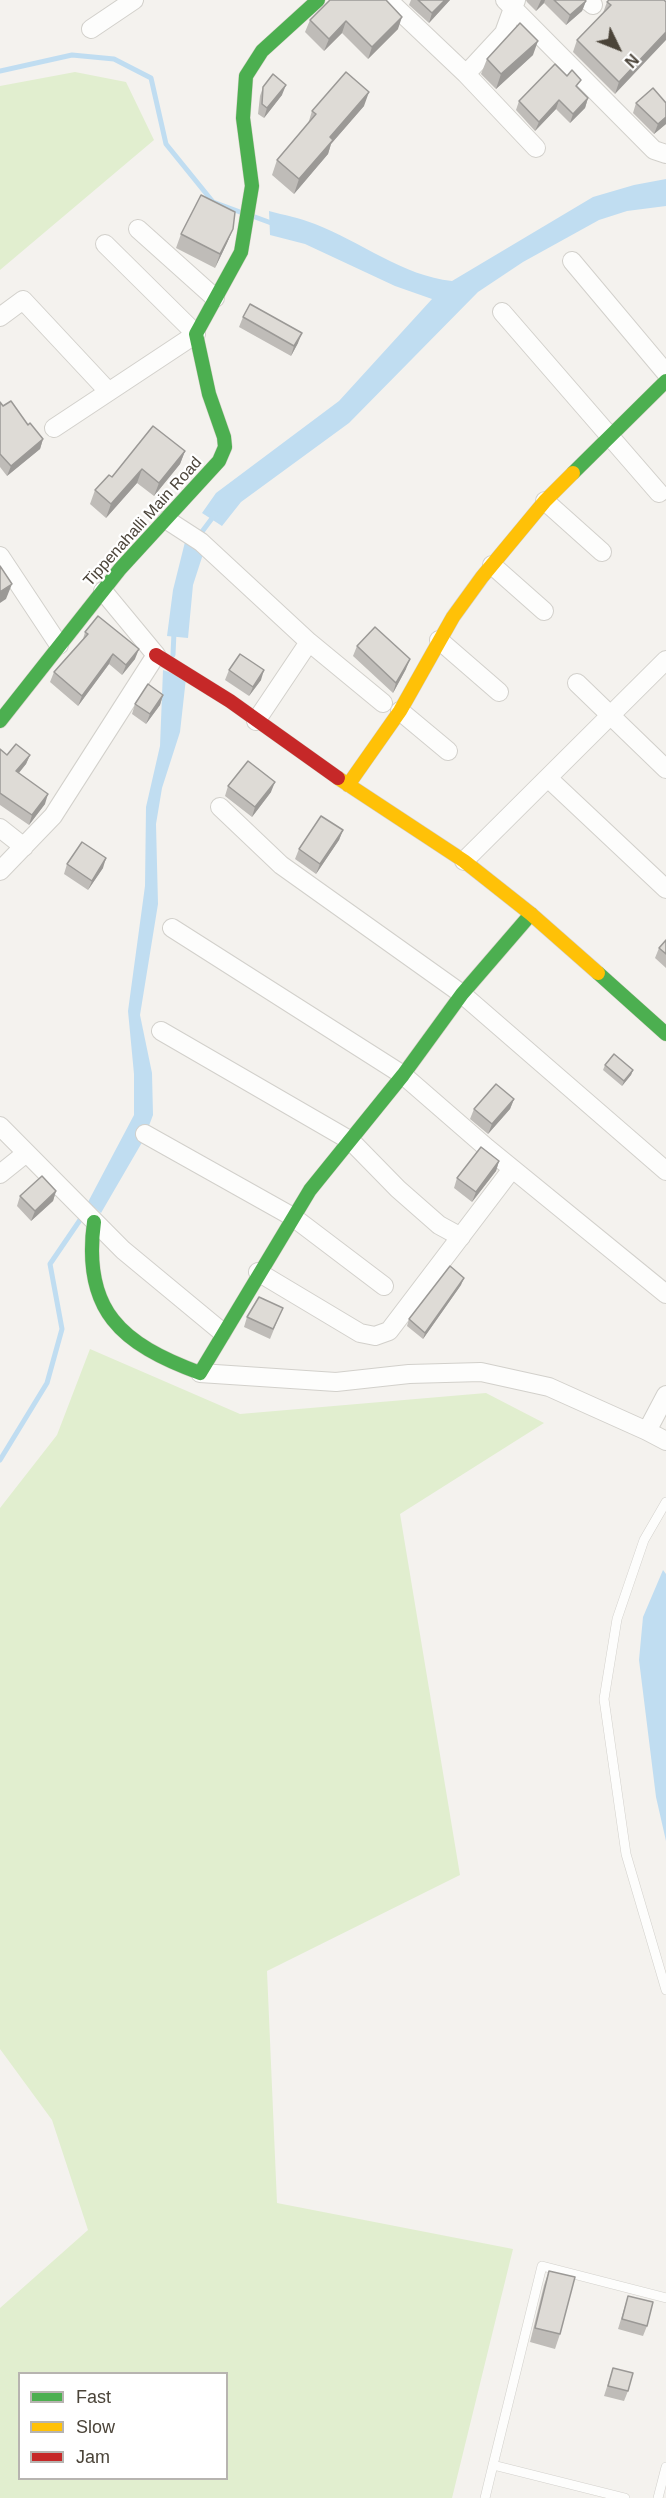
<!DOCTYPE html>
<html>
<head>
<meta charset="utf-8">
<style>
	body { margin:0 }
	#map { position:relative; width:666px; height:2498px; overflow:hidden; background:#f4f2ee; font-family:Helvetica,sans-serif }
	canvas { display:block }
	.legend { position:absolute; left:18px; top:2372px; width:210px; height:108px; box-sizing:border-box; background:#fff; border:2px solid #b7b4b0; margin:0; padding:8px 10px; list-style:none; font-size:18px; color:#4b4439 }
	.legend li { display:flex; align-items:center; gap:12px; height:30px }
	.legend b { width:30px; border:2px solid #b7b4b0 }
	.north { position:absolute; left:588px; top:18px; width:60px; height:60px; -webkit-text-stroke:4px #fff; paint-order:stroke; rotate:133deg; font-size:16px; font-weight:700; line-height:24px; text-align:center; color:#4b4439 }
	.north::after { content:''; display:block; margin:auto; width:21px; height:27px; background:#4b4439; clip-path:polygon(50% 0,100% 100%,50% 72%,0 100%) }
</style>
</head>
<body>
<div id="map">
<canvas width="666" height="2498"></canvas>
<ul class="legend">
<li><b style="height:8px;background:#4caf50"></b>Fast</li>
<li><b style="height:8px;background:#ffc107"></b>Slow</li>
<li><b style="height:8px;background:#c62828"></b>Jam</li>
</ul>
<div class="north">N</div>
</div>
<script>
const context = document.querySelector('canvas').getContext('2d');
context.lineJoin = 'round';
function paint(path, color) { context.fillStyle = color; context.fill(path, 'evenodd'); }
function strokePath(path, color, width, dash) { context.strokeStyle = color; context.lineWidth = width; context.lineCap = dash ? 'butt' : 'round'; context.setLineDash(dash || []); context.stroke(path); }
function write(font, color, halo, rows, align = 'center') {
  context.font = font + ' Helvetica,sans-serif'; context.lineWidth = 4.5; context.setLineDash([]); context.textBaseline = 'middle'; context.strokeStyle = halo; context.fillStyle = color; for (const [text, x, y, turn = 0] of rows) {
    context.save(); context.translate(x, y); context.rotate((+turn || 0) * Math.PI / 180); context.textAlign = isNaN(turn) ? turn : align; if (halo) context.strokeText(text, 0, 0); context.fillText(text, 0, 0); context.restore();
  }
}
paint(new Path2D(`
	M75,72L126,82L154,140L0,270V86Z
	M90,1349L240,1414L486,1393L544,1423L400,1514L460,1875L267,1971L277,2203L513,2249L452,2498H0V2308L88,2230L52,2120L0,2049V1508L57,1435ZM20,2374H226V2478H20Z`), '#e1eecf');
paint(new Path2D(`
	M666,179V206L627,211L599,220L523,262L478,292L349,423L241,502L222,526L202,513L216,493L339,401L432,299L395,286L305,244L270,235L269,211C284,215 300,218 315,224C360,241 403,276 452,281L593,197L634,185Z
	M186,538L205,548L193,585L188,638L167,636L173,590Z
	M163,670L186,678L180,732L162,788L156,824L158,904L140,1015L152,1073L153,1115L144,1139L101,1213L88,1202L134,1115V1074L128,1011L145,886L146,807L160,746Z
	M663,1570L666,1574V1841L656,1797L639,1660L643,1617Z`), '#c0ddf1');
strokePath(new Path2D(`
	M0,71L72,55L114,59L151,78L166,144L213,202L240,212
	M255,217L274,224
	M198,537L216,513
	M173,655L174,632
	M0,1460L47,1383L62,1329L50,1264L95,1198`), '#c0ddf1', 5);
const lane = new Path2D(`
	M666,1502L644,1540L617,1619L604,1699L626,1854L666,1990
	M493,2465L542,2266L666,2298
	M485,2498L493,2465L625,2498
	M658,2498L666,2467`);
const street = new Path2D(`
	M388,0L466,74L536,148
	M505,0L654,150L666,154
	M587,0L593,5
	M91,29L134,0
	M466,74L504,33L516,0
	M138,229L215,298
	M572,261L666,373
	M502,312L659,493
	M0,317L23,300L108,391
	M54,428L196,334L105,244
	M545,501L602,552
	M167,520L201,542L309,642L256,721
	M0,556L59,645
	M492,565L544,611
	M439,640L499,692
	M309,642L383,703
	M577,683L666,769
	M400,711L448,751
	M549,779L666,889
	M220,807L281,865L462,994L666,1171
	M0,828L24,847
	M464,861L666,660
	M0,871L53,816L156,655L103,591
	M172,928L403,1075L487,1148L666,1294
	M161,1031L351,1141L398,1189L439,1225L461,1237
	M0,1126L123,1250L222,1332
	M145,1134L293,1217L384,1286
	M0,1174L25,1154
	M258,1272L360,1333L375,1336L389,1331L512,1169
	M200,1373L336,1382L409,1374L481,1372L549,1387L647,1431L666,1395
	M647,1431L666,1441`);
const fast = new Path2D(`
	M573,473L666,381
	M0,721L120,569L219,461L225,447L224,437L209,394L196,334L241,252L252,186L243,118L246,76L262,51L318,0
	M598,973L666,1034
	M94,1222C82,1310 121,1344 200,1373L310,1190L403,1075L462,994L531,914`);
const slow = new Path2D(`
	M338,778L464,861L531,914L598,973
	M348,785L400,711L453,617L482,577L545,501L573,473`);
const jam = new Path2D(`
	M156,655L230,701L338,778`);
strokePath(lane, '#d2d0cb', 10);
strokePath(street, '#d2d0cb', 20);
strokePath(fast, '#d3cfc5', 15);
strokePath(slow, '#d3cfc5', 15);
strokePath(jam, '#d3cfc5', 15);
strokePath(lane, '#fdfdfc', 9);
strokePath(street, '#fdfdfc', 18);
strokePath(fast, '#4caf50', 14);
strokePath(slow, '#ffc107', 14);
strokePath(jam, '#c62828', 14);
paint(new Path2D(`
	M330,0L398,29L368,59L342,33L324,51L305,32L310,20Z
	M411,0H450L429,23L409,5Z
	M526,0H585L586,1L582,11L566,25L544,3L536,11L527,2Z
	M607,2H666L615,94L573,52L577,40L603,13Z
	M533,55L496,89L481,74L487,59Z
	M263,87L282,95L264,118L258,114L260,96Z
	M578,89L588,98L585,108L570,123L556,109L535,131L516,110L519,101Z
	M636,103H666V124L654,134L633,113Z
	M364,106L331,144L328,154L294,194L272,175L277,160L308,124L312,111Z
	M233,229L227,243L215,268L176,248L181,234Z
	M243,317L298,343L291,356L239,327Z
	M0,402L3,406L28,425L43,439L40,449L7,476L0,467Z
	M185,451L180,464L154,496L137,483L106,518L90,504L95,490L112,477Z
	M85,632L135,659L122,675L109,664L78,706L50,682L54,672L83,639Z
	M357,646L406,669L393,693L353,656Z
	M229,670L261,680L249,696L225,680Z
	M163,695L160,705L146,724L132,714L135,704Z
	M0,749L7,755H30L26,764L19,773L45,804L29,825L0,805Z
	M228,786L271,792L252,817L225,796Z
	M343,830L339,840L316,874L295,859L299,849Z
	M67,864L103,868L88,890L64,874Z
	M666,940V968L655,958L659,948Z
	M605,1065L633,1070L631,1075L622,1086L603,1070Z
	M514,1099L510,1109L488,1134L470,1119L474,1109Z
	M499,1161L496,1171L472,1202L454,1188L457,1178Z
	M56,1191L53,1201L31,1221L17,1206L20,1196Z
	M461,1285L423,1339L407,1326L409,1319Z
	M247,1317H279L270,1339L244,1327Z
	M549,2271L560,2334L555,2349L530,2342L544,2285Z
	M628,2296L647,2326L643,2336L618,2329Z
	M613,2368L628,2391L624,2401L604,2396Z`), '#bfbcb8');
paint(new Path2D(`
	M445,0H450L429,23L432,13Z
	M541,0H545L544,3L536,11Z
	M586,1L582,11L566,25L570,15Z
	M402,17L398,29L368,59L372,47Z
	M346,21L342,33L324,51L329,39Z
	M666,32V40L615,94L619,82Z
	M538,41L533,55L496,89L501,74Z
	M286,85L282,95L264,118L267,108Z
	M369,92L364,106L331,144L328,154L294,194L299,179L330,137Z
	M588,98L585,108L570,123L573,114Z
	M559,100L556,109L535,131L539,122Z
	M666,117V124L654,134L658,124Z
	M233,229L227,243L215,268L220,254Z
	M302,333L298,343L291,356L294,346Z
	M43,439L40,449L7,476L11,466Z
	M185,451L180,464L154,496L159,483Z
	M142,469L137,483L106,518L111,504Z
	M12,584L6,599L0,603V592Z
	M139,649L135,659L122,675L126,665Z
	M113,654L109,664L78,706L82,696Z
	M410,659L406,669L393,693L396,683Z
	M264,670L261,680L249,696L253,687Z
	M163,695L160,705L146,724L150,714Z
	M30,755L26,764L12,781L16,771Z
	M275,782L271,792L252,817L255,807Z
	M48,794L45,804L29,825L32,815Z
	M343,830L339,840L316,874L320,864Z
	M106,858L103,868L88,890L92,881Z
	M633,1070L631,1075L622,1086L624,1081Z
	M514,1099L510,1109L488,1134L492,1124Z
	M499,1161L496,1171L472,1202L476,1192Z
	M56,1191L53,1201L31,1221L35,1211Z
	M464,1278L461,1285L423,1339L425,1333Z`), '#9b9996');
const building = new Path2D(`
	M330,0H386L402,17L372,47L346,21L329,39L310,20Z
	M418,0H445L432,13Z
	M554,0H585L586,1L570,15Z
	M609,0H664L666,2V32L619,82L577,40L611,5L607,2Z
	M520,23L538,41L501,74L487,59Z
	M555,64L567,76L572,70L581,80L576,86L588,98L573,114L559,100L539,122L519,101Z
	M346,72L369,92L330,137L333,140L299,179L277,160L316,114L312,111Z
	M273,74L286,85L267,108L262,104L263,87Z
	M653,88L666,103V117L658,124L636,103Z
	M201,195L235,212L233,229L220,254L181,234Z
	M250,304L302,333L294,346L243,317Z
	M11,401L28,425L30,423L43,439L11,466L0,454V402L3,406Z
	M153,426L185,451L159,483L142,469L111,504L95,490L109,475L112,477Z
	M0,566L12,584L0,592Z
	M98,616L139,649L126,665L113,654L82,696L54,672L88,634L85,632Z
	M375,627L410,659L396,683L357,646Z
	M240,654L264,670L253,687L229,670Z
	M148,684L163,695L150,714L135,704Z
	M16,744L30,755L16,771L48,794L32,815L0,793V749L7,755Z
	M248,761L275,782L255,807L228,786Z
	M321,816L343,830L320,864L299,849Z
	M82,842L106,858L92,881L67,864Z
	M666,940V954L659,948Z
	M614,1054L633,1070L624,1081L605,1065Z
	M496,1084L514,1099L492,1124L474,1109Z
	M481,1147L499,1161L476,1192L457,1178Z
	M42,1176L56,1191L35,1211L20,1196Z
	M450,1266L464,1278L425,1333L409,1319Z
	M259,1297L283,1308L273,1329L247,1317Z
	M549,2271L575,2277L560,2334L535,2328Z
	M628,2296L653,2302L647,2326L622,2319Z
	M613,2368L633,2373L628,2391L608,2386Z`);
paint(building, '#dedbd6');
strokePath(building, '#9b9996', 1.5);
write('16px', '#4b4439', '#fff', [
	["Tippenahalli Main Road",143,522,-48]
]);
</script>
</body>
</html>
